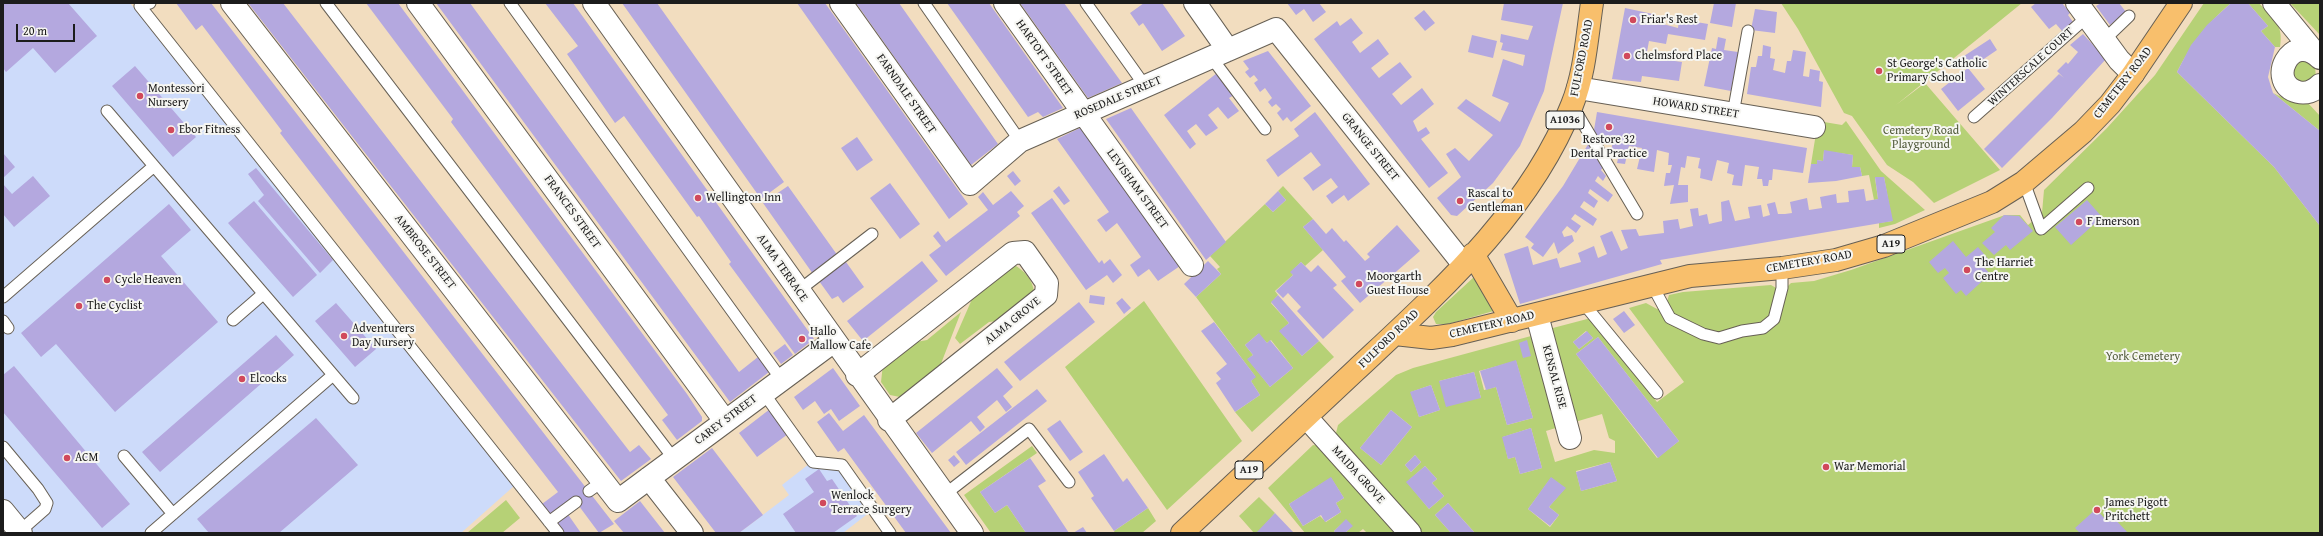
<!DOCTYPE html>
<html>
<head>
<meta charset="utf-8">
<style>
	body { margin:0 }
	#map { position:relative; width:2323px; height:536px; overflow:hidden; background:#f2ddbf; font-family:"Gentium Book Plus",serif }
	canvas { display:block }
	.frame { position:absolute; inset:0; border:4px solid #1c1c1c; pointer-events:none }
	.scale { position:absolute; left:16px; top:24px; width:59px; height:18px; box-sizing:border-box; border:2px solid #1c1c1c; border-top:0; padding-left:5px; font-size:12px; line-height:14px; white-space:nowrap; color:#1c1c1c; -webkit-text-stroke:3px #f6f6f2; paint-order:stroke }
</style>
</head>
<body>
<div id="map">
<canvas width="2323" height="536"></canvas>
<div class="frame"></div>
<div class="scale">20 m</div>
</div>
<script>
const context = document.querySelector('canvas').getContext('2d');
context.lineJoin = 'round';
function paint(path, color) { context.fillStyle = color; context.fill(path, 'evenodd'); }
function strokePath(path, color, width, dash) { context.strokeStyle = color; context.lineWidth = width; context.lineCap = dash ? 'butt' : 'round'; context.setLineDash(dash || []); context.stroke(path); }
function write(font, color, halo, rows, align = 'center') {
  context.font = font + ' "Gentium Book Plus",serif'; context.lineWidth = 4; context.setLineDash([]); context.textBaseline = 'middle'; context.strokeStyle = halo; context.fillStyle = color; for (const [text, x, y, turn = 0] of rows) {
    context.save(); context.translate(x, y); context.rotate((+turn || 0) * Math.PI / 180); context.textAlign = isNaN(turn) ? turn : align; if (halo) context.strokeText(text, 0, 0); context.fillText(text, 0, 0); context.restore();
  }
}
paint(new Path2D(`
	M3,3H130L514,486L461,533H3Z
	M809,464L840,469L870,512L843,533H739L789,495L782,485Z`), '#cddbfa');
paint(new Path2D(`
	M1781,3H2022L1896,105L1925,83L2000,170L1934,203L1913,182L1887,165L1852,116L1844,113L1798,29Z
	M2204,3H2231C2206,25 2192,43 2177,72L2274,167L2320,226V533H1475L1448,503L1435,515L1451,533H1422L1335,437L1338,425L1396,375L1413,368L1531,336L1533,337L1559,427L1546,431L1555,462L1594,450L1615,453V441L1609,438L1602,414L1575,422L1549,329L1591,318L1657,402L1684,382L1629,308L1646,303L1657,309L1666,305L1669,295L1683,292L1771,285L1778,289L1786,288L1791,283L1814,281L1851,270L2005,215H2020L2028,225L2042,213L2044,190L2107,128L2155,75ZM1586,331L1593,338L1579,349L1573,342ZM1598,337L1679,441L1657,458L1576,354ZM1516,361L1533,418L1507,425L1496,387L1484,390L1479,371ZM1474,372L1481,398L1439,381ZM1431,385L1440,410L1419,417L1411,392ZM1391,410L1412,427L1381,465L1360,448ZM1531,428L1542,468L1520,474L1515,457L1508,459L1503,437ZM1415,455L1421,462L1411,472L1405,465ZM1610,462L1617,481L1581,491L1576,471ZM1425,466L1437,479L1432,483L1444,496L1429,509L1407,482ZM1551,478L1565,488L1549,507L1559,515L1550,527L1528,509Z
	M2248,3H2259C2273,19 2284,24 2280,47H2275L2261,31L2268,26Z
	M2290,3H2320V35Z
	M2302,59L2315,67L2316,77L2306,85L2293,80L2292,66Z
	M2273,93L2288,100L2308,103L2320,116V131Z
	M1818,121L1842,125L1846,121L1881,171L1925,210L1895,224L1879,228V223L1892,221L1884,177L1875,178L1878,199L1874,200L1869,175L1862,176L1860,167H1852L1853,155L1824,151L1823,161L1817,160V164H1811Z
	M1283,186L1313,219L1303,227L1323,250L1305,266L1301,262L1291,272L1293,275L1275,291L1278,295L1271,303L1289,323L1280,331L1302,356L1319,341L1334,357L1252,432L1235,412L1260,395L1251,381L1255,376L1196,297L1221,274L1217,269L1220,267L1210,256L1265,204L1273,212L1286,200L1278,191ZM1258,334L1267,343L1271,340L1293,368L1270,387L1248,359L1253,355L1245,345Z
	M1014,265C1024,270 1033,280 1034,292L1005,320L989,322L960,344L955,338L976,290Z
	M1474,277L1497,310L1448,324H1436L1433,317L1436,312Z
	M1144,301L1242,441L1167,510L1065,367Z
	M961,312L937,374L905,398L890,395L881,382L883,364L911,343L927,340Z
	M1313,445L1321,446L1399,533H1367L1363,529L1358,533H1345L1352,526L1346,520L1334,531L1336,533H1305L1268,488ZM1331,478L1344,498L1336,503L1341,512L1326,522L1320,516L1303,526L1289,504Z
	M1032,446L1037,453L980,492L995,513L1007,505L1026,533H991L964,495Z
	M1259,497L1275,513L1258,533H1254L1239,516Z
	M506,500L520,518L502,533H467Z
	M1148,508L1156,521L1142,533H1115L1114,531Z`), '#b6d176');
paint(new Path2D(`
	M3,3H68L97,36L55,73L33,48L6,72L3,68Z
	M176,3H211L614,524L599,533L573,498L550,516L542,504L558,492L280,133L282,131L202,25L196,30Z
	M248,3H283L630,452L639,445L651,459L621,481Z
	M366,3H398L687,394L702,417V421L677,440L662,420L668,415L451,122L453,119Z
	M436,3H470L739,372L758,357L769,372L730,402Z
	M545,3H573L814,339L795,354L729,264L731,262L699,216L697,217L624,116L615,123L567,54L578,46Z
	M622,3H657L784,182L761,199Z
	M797,3H825L968,204L949,219Z
	M856,3H899L998,144L971,165Z
	M947,3H989L1063,108L1043,117L1038,112L1028,117Z
	M1020,3H1064L1122,83L1088,98Z
	M1144,3H1162L1185,36L1162,51L1143,23L1139,26L1130,13Z
	M1287,3H1319L1326,12L1313,22L1304,9L1296,15Z
	M1504,3H1563L1548,72L1544,91L1520,146L1493,183L1457,216L1451,215L1437,198L1461,177L1446,154L1455,148L1469,161L1493,135L1457,108L1466,99L1500,122L1509,103L1492,96L1503,59L1523,66L1525,55L1501,50L1503,43L1500,42L1501,34L1528,40L1533,26L1501,20Z
	M1714,3H1736L1732,27L1710,23Z
	M2036,3H2062L2070,13L2068,15L2073,22L2062,31L2056,24L2049,29L2031,7Z
	M2101,3H2119L2126,12L2110,25L2096,6Z
	M2231,3H2248L2268,26L2261,31L2275,47L2268,77L2273,93L2320,131V226L2274,167L2177,72L2191,45L2207,25Z
	M1625,8L1653,14L1652,21L1678,28L1679,19L1708,24L1705,40L1668,34L1666,44L1649,41L1646,57L1682,62L1679,81L1642,76L1641,82L1612,79Z
	M1755,9L1777,12L1775,33L1751,30Z
	M1424,10L1435,23L1425,31L1414,18Z
	M1351,18L1363,33L1352,42L1360,53L1378,39L1389,54L1371,68L1379,78L1400,62L1412,77L1392,94L1401,105L1422,88L1434,104L1413,121L1418,132L1426,127L1430,133L1421,139L1448,173L1429,188L1314,39L1337,21L1340,26Z
	M2083,34L2106,59L2052,118L2002,168L1984,149L2059,74L2064,78L2057,71L2066,62L2068,64L2078,52L2070,45Z
	M1472,35L1497,41L1493,58L1468,52Z
	M1718,37L1726,39L1724,50L1738,52L1731,91L1704,86L1712,48L1716,49Z
	M1990,39L1997,50L1972,67L1964,56Z
	M1763,45L1771,47L1770,58L1775,59L1773,70L1785,73L1787,61H1791L1793,50L1806,52L1803,76L1809,77L1810,69L1820,71L1819,81L1823,82L1821,107L1747,94L1751,67H1756L1758,56H1762Z
	M1268,51L1311,106L1291,122L1287,117L1283,121L1277,113L1281,109L1276,104L1272,107L1268,102L1272,98L1265,88L1260,92L1254,83L1258,80L1254,75L1250,78L1245,72L1249,69L1243,61Z
	M135,66L196,137L173,157L112,86Z
	M1968,68L1985,89L1958,111L1941,89Z
	M1217,73L1234,95L1229,98L1239,111L1228,119L1218,107L1208,115L1218,128L1206,136L1196,124L1187,131L1196,144L1190,149L1164,115Z
	M1131,108L1226,242L1206,260L1106,119Z
	M1315,112L1370,184L1348,201L1344,195L1332,204L1326,196L1338,187L1331,178L1313,191L1309,185L1303,178L1321,165L1311,152L1278,177L1266,160L1299,136L1294,129Z
	M1597,112L1807,148L1803,173L1773,169L1772,180H1769L1768,186H1763L1762,179H1757L1759,167L1745,165L1742,186L1732,185L1734,175L1727,173L1729,163L1717,160L1712,181L1700,178L1701,169L1698,168L1700,158L1687,156L1685,168L1681,167L1678,185H1688V202L1670,204L1674,185L1664,186L1666,173H1670L1672,165H1668L1669,153L1657,150L1654,172L1637,169L1642,148L1629,146L1625,164L1617,163L1619,154L1611,152L1613,140L1593,136Z
	M1082,127L1180,266L1158,281L1149,269L1138,277L1130,265L1141,257L1117,223L1106,232L1097,220L1109,212L1057,139Z
	M857,137L873,160L857,171L841,148Z
	M1590,141L1604,166L1601,170L1606,176L1603,181L1598,176L1595,181L1613,195L1608,202L1590,189L1588,193L1598,201L1594,208L1584,201L1580,207L1597,219L1593,226L1575,214L1571,219L1581,226L1576,233L1567,226L1562,232L1564,237L1572,235L1574,241L1558,254L1554,242L1543,257L1531,248L1534,244L1525,237L1563,186Z
	M1824,150L1853,155L1852,167H1860L1862,176L1836,181L1808,183L1811,164H1817V160L1823,161Z
	M3,153L15,167L3,178Z
	M256,168L333,260L320,273L258,201L264,195L248,174Z
	M1013,171L1021,181L1015,186L1007,176Z
	M33,176L50,196L14,227L3,214V184L12,194Z
	M1875,177H1884L1893,221L1660,260L1662,264L1520,304L1504,254L1528,246L1533,265L1557,258L1560,268L1581,262L1578,253L1594,246L1598,258L1607,254L1600,236L1612,231L1621,251L1628,248L1621,230L1636,229L1639,236L1664,233L1663,221L1678,219L1680,229L1693,226L1690,209L1698,208L1699,216L1707,214L1709,224L1722,221L1721,202L1729,200L1735,221L1750,218L1748,207L1755,206L1761,205L1763,217L1770,215L1767,204L1775,202L1778,214H1785L1792,213L1790,202L1807,198L1809,210L1822,208L1820,197L1836,194L1837,203L1849,202L1848,191L1864,189L1866,201L1878,199Z
	M890,183L920,224L900,239L870,198Z
	M788,186L838,256L813,274L763,203Z
	M1059,186L1070,201L1064,205L1053,191Z
	M1011,191L1024,206L1017,212L1020,216L946,276L929,255L941,246L933,236L938,231L946,242L988,210L978,197L983,192L993,205Z
	M1278,191L1286,200L1273,212L1265,204Z
	M1052,198L1099,263L1102,260L1104,264L1110,259L1122,275L1113,283L1107,275L1086,290L1031,213Z
	M2087,200L2102,217L2071,245L2055,227Z
	M254,201L317,275L293,297L228,223Z
	M169,204L191,230L161,256L218,322L115,412L56,344L41,357L21,333Z
	M2004,215L2019,216L2033,231L2010,250L2006,245L1994,255L1982,243L1995,232L1991,228Z
	M1313,219L1326,234L1332,228L1344,242L1346,240L1365,261L1370,257L1367,254L1397,225L1420,251L1360,303L1341,281L1346,277L1303,227Z
	M1953,241L1966,257L1978,247L1989,260L1983,266L1990,274L1966,296L1961,290L1956,294L1943,278L1949,273L1945,268L1938,273L1929,262Z
	M922,261L938,281L863,341L847,321Z
	M1208,261L1221,274L1196,297L1184,284Z
	M846,262L864,287L843,303L838,296L832,299L819,281Z
	M1301,262L1311,272L1318,265L1337,285L1333,288L1354,310L1323,339L1297,311L1301,307L1288,293L1283,298L1276,291L1293,275L1290,272Z
	M1090,295L1105,297L1104,305L1089,303Z
	M1278,295L1319,341L1302,356L1279,331L1289,323L1271,302Z
	M1122,298L1131,308L1124,314L1116,303Z
	M1079,302L1095,322L1020,381L1004,362Z
	M336,303L376,349L355,367L315,321Z
	M1624,311L1635,325L1624,333L1613,319Z
	M1214,322L1256,377L1251,381L1260,395L1235,412L1216,383L1221,379L1216,373L1227,364L1201,331Z
	M1587,331L1593,338L1579,349L1573,342Z
	M1259,333L1267,343L1270,340L1293,368L1270,387L1247,359L1253,355L1245,345Z
	M276,335L294,355L160,472L142,452Z
	M1598,337L1679,441L1658,458L1576,354Z
	M1527,340L1531,356L1523,358L1519,343Z
	M785,344L793,355L781,364L773,353Z
	M1516,360L1533,418L1507,425L1496,387L1486,390L1480,371Z
	M14,366L130,504L102,528L3,412V375Z
	M833,368L860,406L839,421L831,409L824,414L815,401L803,410L794,397Z
	M997,368L1013,387L1003,396L1012,407L1006,412L997,400L977,417L985,427L980,432L971,421L932,453L916,433Z
	M1474,372L1481,398L1446,407L1439,381Z
	M1431,385L1440,410L1419,417L1410,392Z
	M1037,389L1047,401L966,465L956,452Z
	M770,409L788,434L757,457L739,433Z
	M1391,410L1412,427L1381,465L1360,448Z
	M829,413L843,431L864,415L951,533H906L844,448L838,452L817,422Z
	M316,418L358,465L279,533H209L197,519Z
	M1060,420L1083,452L1070,461L1047,429Z
	M1531,428L1542,468L1520,474L1515,457L1508,459L1502,437Z
	M712,448L763,515L739,533H716L673,477Z
	M1104,454L1123,482L1127,478L1148,508L1114,531L1091,498L1094,496L1078,472Z
	M954,455L960,462L954,467L948,460Z
	M1415,455L1421,462L1411,472L1405,465Z
	M1030,458L1046,481L1038,486L1069,533H1026L1007,505L995,513L980,492Z
	M1610,462L1617,481L1581,491L1576,472Z
	M1425,466L1437,479L1432,483L1444,496L1429,509L1406,482Z
	M819,469L827,481L832,479L857,516L833,533H796L783,514L814,492L805,479Z
	M1331,477L1344,498L1336,503L1341,512L1325,522L1321,515L1303,526L1289,504Z
	M1551,477L1566,488L1549,507L1559,515L1550,526L1528,509Z
	M640,501L665,533H624L614,521Z
	M1448,503L1465,522L1475,533H1451L1435,515Z
	M2096,509L2106,520L2111,515L2128,533H2080L2075,528Z
	M567,513L581,533H562L554,523Z
	M1275,513L1294,533L1257,532Z
	M1346,519L1353,526L1345,533H1336L1334,531Z
	M1083,527L1087,533H1073Z`), '#b4a8df');
const service = new Path2D(`
	M150,3L140,6L558,533
	M326,3L674,459
	M510,3L781,379
	M924,3L1020,141
	M1086,3L1145,86
	M2104,40L2129,16
	M1211,57L1265,129
	M1572,105L1637,214
	M107,111L154,166
	M1733,114L1748,31
	M1974,117L2087,17
	M2024,182L2041,229L2088,188
	M1652,285L1670,318L1703,334L1719,338L1742,331L1763,328L1774,319L1782,288V268
	M798,291L872,234
	M3,297L154,166L353,398
	M1584,304L1657,393
	M233,320L263,294
	M3,321L8,328
	M763,392L813,462L842,465L890,533
	M3,447L38,489L47,503L45,509L20,531
	M124,456L173,514
	M589,491L603,481
	M944,495L1029,429L1069,482
	M549,522L576,502
	M151,533L333,375`);
const minor = new Path2D(`
	M232,3L618,501L834,341
	M418,3L725,421
	M594,3L972,533
	M841,3L970,184L1020,141L1276,29L1464,265
	M1005,3L1192,265
	M1195,3L1228,50
	M2077,3L2119,60L2133,74
	M2274,3L2314,52
	M2320,58C2291,30 2265,83 2298,92C2306,94 2314,91 2320,85
	M1578,88L1814,127
	M1537,315L1570,438
	M857,375L1013,253L1025,252L1047,283L1046,295L889,420
	M1306,417L1410,533
	M649,478L692,533
	M3,511L21,533`);
const primary = new Path2D(`
	M1473,254L1512,321
	M1395,334L1431,338L1452,335L1690,276L1782,268L1836,260L1884,246L1992,202L2024,182L2083,132L2110,104L2133,74L2181,3
	M1182,533C1240,479 1298,424 1356,370C1438,293 1530,212 1572,105C1585,73 1587,36 1592,3`);
strokePath(service, '#676055', 13);
strokePath(minor, '#676055', 24);
strokePath(primary, '#676055', 24);
strokePath(service, '#fff', 11);
strokePath(minor, '#fff', 22);
strokePath(primary, '#f8bf6c', 22);
for (const [x, y, r, color] of [
	[1633,20,4,"#d1495b"],
	[1627,56,4,"#d1495b"],
	[1879,71,4,"#d1495b"],
	[140,96,4,"#d1495b"],
	[1609,127,4,"#d1495b"],
	[171,130,4,"#d1495b"],
	[698,198,4,"#d1495b"],
	[1460,201,4,"#d1495b"],
	[2079,222,4,"#d1495b"],
	[1967,270,4,"#d1495b"],
	[107,280,4,"#d1495b"],
	[1359,284,4,"#d1495b"],
	[79,306,4,"#d1495b"],
	[344,336,4,"#d1495b"],
	[802,339,4,"#d1495b"],
	[242,379,4,"#d1495b"],
	[67,458,4,"#d1495b"],
	[1826,467,4,"#d1495b"],
	[823,503,4,"#d1495b"],
	[2097,510,4,"#d1495b"]
]) { const dot = new Path2D(); dot.arc(x, y, r, 0, 2 * Math.PI); context.fillStyle = color; context.fill(dot); strokePath(dot, '#f6f6f2', 1.5); }
for (const [x, y, w] of [
	[1565,120,38],
	[1891,244,28],
	[1249,470,28]
]) { const box = new Path2D(); box.roundRect(x - w / 2, y - 9, w, 18, 3); context.fillStyle = '#f6f6f2'; context.fill(box); strokePath(box, '#1c1c1c', 1); }
write('bold 11px', '#1c1c1c', null, [
	["A1036",1565,120],
	["A19",1891,244],
	["A19",1249,470]
]);
write('12px', '#1c1c1c', '#f6f6f2', [
	["Friar's Rest",1641,20],
	["Chelmsford Place",1635,56],
	["St George's Catholic",1887,64],
	["Primary School",1887,78],
	["Montessori",148,89],
	["Nursery",148,103],
	["Ebor Fitness",179,130],
	["Restore 32",1609,140,"center"],
	["Dental Practice",1609,154,"center"],
	["Rascal to",1468,194],
	["Gentleman",1468,208],
	["Wellington Inn",706,198],
	["F Emerson",2087,222],
	["The Harriet",1975,263],
	["Centre",1975,277],
	["Moorgarth",1367,277],
	["Guest House",1367,291],
	["Cycle Heaven",115,280],
	["The Cyclist",87,306],
	["Adventurers",352,329],
	["Day Nursery",352,343],
	["Hallo",810,332],
	["Mallow Cafe",810,346],
	["Elcocks",250,379],
	["ACM",75,458],
	["War Memorial",1834,467],
	["Wenlock",831,496],
	["Terrace Surgery",831,510],
	["James Pigott",2105,503],
	["Pritchett",2105,517]
], 'left');
write('12px', '#1c1c1c', '#f6f6f2', [
	["HARTOFT STREET",1044,58,55],
	["FULFORD ROAD",1582,58,-79],
	["WINTERSCALE COURT",2031,67,-42],
	["CEMETERY ROAD",2123,83,-52],
	["FARNDALE STREET",906,94,55],
	["ROSEDALE STREET",1118,98,-23],
	["HOWARD STREET",1696,108,9],
	["GRANGE STREET",1370,147,51],
	["LEVISHAM STREET",1137,189,54],
	["FRANCES STREET",572,212,54],
	["AMBROSE STREET",425,252,52],
	["CEMETERY ROAD",1809,262,-10],
	["ALMA TERRACE",782,268,55],
	["ALMA GROVE",1013,321,-39],
	["CEMETERY ROAD",1492,325,-13],
	["FULFORD ROAD",1389,339,-44],
	["KENSAL RISE",1554,377,75],
	["CAREY STREET",726,420,-37],
	["MAIDA GROVE",1358,475,48]
]);
write('12px', '#525b3c', '#f6f6f2', [
	["Cemetery Road",1921,131],
	["Playground",1921,145],
	["York Cemetery",2143,357]
]);
</script>
</body>
</html>
